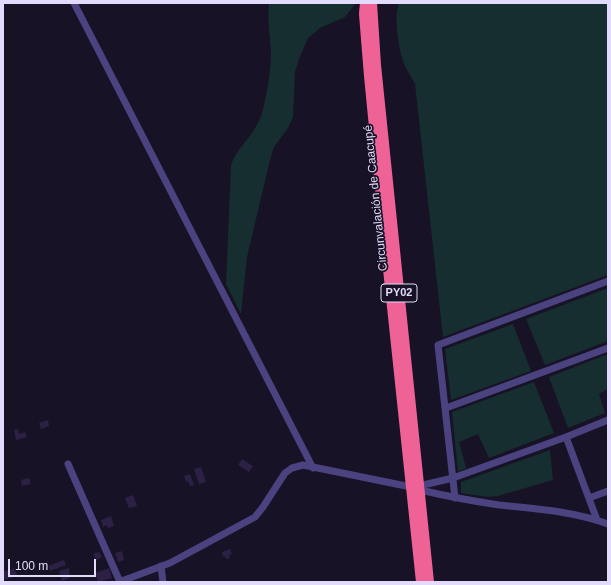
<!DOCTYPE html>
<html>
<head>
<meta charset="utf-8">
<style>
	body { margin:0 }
	#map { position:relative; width:611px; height:585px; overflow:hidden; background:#181226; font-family:Helvetica,sans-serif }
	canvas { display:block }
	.frame { position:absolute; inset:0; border:4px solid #e2dbfb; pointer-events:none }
	.scale { position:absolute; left:8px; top:559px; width:88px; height:18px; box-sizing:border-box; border:2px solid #e2dbfb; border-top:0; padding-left:5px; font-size:12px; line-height:14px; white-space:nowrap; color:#e2dbfb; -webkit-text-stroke:3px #181226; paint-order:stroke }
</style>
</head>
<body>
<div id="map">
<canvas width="611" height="585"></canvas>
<div class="frame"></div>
<div class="scale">100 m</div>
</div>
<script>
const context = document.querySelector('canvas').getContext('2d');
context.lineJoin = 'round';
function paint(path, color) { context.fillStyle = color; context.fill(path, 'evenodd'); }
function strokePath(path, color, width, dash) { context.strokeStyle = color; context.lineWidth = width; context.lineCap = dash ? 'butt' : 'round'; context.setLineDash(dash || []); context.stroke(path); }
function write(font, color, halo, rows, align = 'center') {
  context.font = font + ' Helvetica,sans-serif'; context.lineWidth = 3.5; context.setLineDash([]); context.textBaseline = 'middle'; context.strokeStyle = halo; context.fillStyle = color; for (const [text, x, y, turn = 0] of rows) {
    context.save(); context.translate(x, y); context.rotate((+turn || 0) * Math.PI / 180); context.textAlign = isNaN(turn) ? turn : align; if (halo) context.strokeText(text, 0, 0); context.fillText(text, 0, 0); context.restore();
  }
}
paint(new Path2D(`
	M269,3H356L345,17L320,28L308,38L299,59L295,72L293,117L288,128L274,147L270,160L247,257L241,314L226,284L231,165C238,146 256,134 262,113C267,95 271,70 271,52C270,36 267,19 269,3Z
	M399,3H608V275L443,337L415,84C412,79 409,73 406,68C399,54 393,17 399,3Z
	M608,288V341L545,365L526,319Z
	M513,324L531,371L451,400L445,349Z
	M608,354V389L599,394L605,413L568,428L549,377Z
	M534,382L554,433L489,458L478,434L459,442L466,468L458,472L452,412Z
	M550,450L553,480L498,496L488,497L461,493V482Z`), '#162e2f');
paint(new Path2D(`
	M48,420L49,426L41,429L39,423Z
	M18,429L19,434L25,432L27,437L16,440L14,430Z
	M242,459L253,466L249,472L238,465Z
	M201,467L206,482L199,484L194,469Z
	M190,474L194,485L190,486L188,481L186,482L184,476Z
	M29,478L31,484L22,486L21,480Z
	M133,495L137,506L129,508L125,498Z
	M111,516L114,526L108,528L107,525L103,527L101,520Z
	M230,549L232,554L229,555L230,558L226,559L225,556L223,557L222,552Z
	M122,551L124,560L118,562L115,553Z
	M99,552L102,557L96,560L93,554Z
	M64,560L66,565L50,571L48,566Z
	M15,568L17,576L4,580L3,572Z
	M69,568L70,578L62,581L59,571Z
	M109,568L112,578L98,582L95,573Z`), '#2c2045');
strokePath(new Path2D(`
	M74,3L313,468
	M446,408L608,348
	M566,437L597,520
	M68,464L120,582
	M419,486L453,478L566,437L608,420
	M420,490C446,496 472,501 499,505C535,509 573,511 608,524
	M455,498L438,345L608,281
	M589,498L608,491
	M161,566L163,582
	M119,582L170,563L255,517L263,507L285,473L292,468L303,465L411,487`), '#4b4280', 7);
strokePath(new Path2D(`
	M365,3L364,14L369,76L386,250L421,582
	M372,3L376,65L429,582`), '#ef6296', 10);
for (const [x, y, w] of [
	[399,293,36]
]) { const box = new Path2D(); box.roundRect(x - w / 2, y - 9, w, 18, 3); context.fillStyle = '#181226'; context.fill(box); strokePath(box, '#e2dbfb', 1); }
write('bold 11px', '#e2dbfb', null, [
	["PY02",399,293]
]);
write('12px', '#e2dbfb', '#181226', [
	["Circunvalación de Caacupé",376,198,-96]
]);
</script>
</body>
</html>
